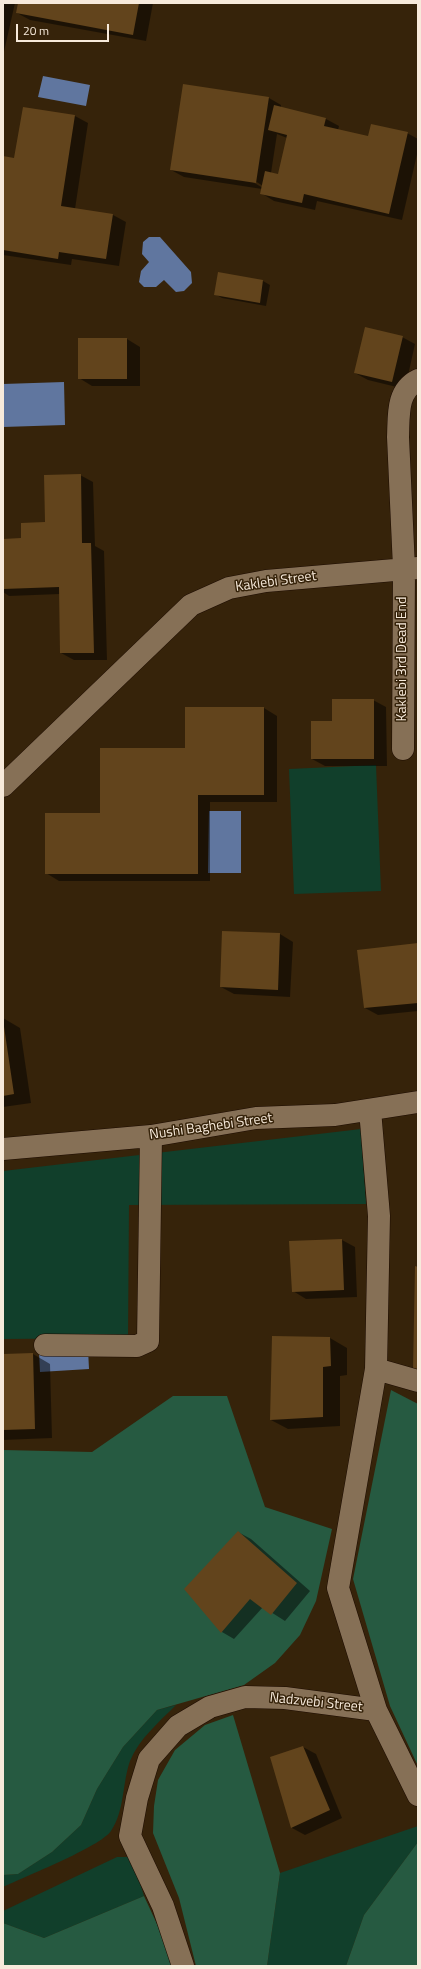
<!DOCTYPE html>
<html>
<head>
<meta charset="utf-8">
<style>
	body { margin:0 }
	#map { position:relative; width:421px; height:1969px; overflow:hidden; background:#36230a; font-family:"Titillium Web",sans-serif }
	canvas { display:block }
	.frame { position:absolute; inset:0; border:4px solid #f7eadb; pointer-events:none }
	.scale { position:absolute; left:16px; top:24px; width:93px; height:18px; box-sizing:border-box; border:2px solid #f7eadb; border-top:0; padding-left:5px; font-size:12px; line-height:14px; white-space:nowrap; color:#f7eadb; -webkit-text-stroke:3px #36230a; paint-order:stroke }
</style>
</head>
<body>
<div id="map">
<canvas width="421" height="1969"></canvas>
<div class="frame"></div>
<div class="scale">20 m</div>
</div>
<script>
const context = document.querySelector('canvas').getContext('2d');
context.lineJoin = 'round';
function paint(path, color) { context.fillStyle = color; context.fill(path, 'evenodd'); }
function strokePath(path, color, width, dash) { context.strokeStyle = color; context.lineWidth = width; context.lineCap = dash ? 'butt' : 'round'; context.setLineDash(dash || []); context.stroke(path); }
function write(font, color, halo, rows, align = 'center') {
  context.font = font + ' "Titillium Web",sans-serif'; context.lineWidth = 3; context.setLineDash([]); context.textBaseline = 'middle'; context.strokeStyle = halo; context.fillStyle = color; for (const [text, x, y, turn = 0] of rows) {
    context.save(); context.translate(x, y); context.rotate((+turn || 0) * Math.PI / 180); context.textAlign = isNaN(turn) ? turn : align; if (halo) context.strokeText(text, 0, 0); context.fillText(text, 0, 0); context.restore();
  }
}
paint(new Path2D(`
	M376,765L381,891L294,894L289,769Z
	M361,1129L366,1204L129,1205L128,1338L3,1339V1171Z
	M176,1705C159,1722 139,1739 130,1761C122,1784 125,1810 111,1831C100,1847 24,1877 3,1887V1875L18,1874L52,1852L81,1825L97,1789L123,1747L157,1710Z
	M418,1826V1842L364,1915L346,1966H267L280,1873Z
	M117,1857H132L144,1896L44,1938L3,1923V1911Z`), '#113f2b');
paint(new Path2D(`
	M391,1390L418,1404V1766L390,1706L353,1579Z
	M173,1396H227L265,1507L332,1529L316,1601L300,1635L275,1663L244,1685L157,1710L123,1747L97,1789L81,1825L52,1852L18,1874L3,1875V1450L92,1452Z
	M233,1715L280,1873L267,1966H196L179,1898L153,1833L154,1806L158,1780L175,1750L205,1725Z
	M418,1842V1966H346L364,1915Z
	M144,1896L169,1950L172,1966H3V1923L44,1938Z`), '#265a41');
paint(new Path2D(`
	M43,76L90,85L86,106L38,97Z
	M149,237H160L191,272L192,283L184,291L176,292L164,280L156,287H144L139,282L141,271L149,262L142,254L143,242Z
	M64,382L65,425L3,427V384Z
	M209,811H241V873H208Z
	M88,1349L89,1369L40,1372L39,1351Z`), '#60769f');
paint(new Path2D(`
	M3,3H15L3,56Z
	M19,3H153L146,41L30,20L17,13Z
	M269,98L281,105V108L326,119L339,126L338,130L369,138L407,133L418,139V150L402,220L317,201L315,210L274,201L261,193L262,189L184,177L171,170ZM277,134L287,138L279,175L271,173ZM252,179L263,186V188L251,181Z
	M75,116L88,123L75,209L113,215L126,222L119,266L72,259L71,265L3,255V157L15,159Z
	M219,273L263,281L270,285L266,306L222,298L215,294Z
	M402,337L415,344L405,389L368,380L355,373Z
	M79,339H127L140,347V386H92L79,378Z
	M80,475L93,482L95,546L104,551L107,660H74L61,653L60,594L9,596L3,592V540L22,539L46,523Z
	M373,700L386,707L387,766H325L312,759L333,722Z
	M264,708L277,716V802H210V881H59L46,873L101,814L186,749Z
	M280,934L293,942L290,997L234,994L221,987Z
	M418,944V1011L378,1015L365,1008Z
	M3,1018L20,1028L31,1103L3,1107Z
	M342,1240L355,1247L357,1297L306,1299L293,1291Z
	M273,1337L330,1338L347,1348V1375L340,1376V1426L288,1429L271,1420Z
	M33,1354L50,1364L52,1438L3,1440V1355Z
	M238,1532L251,1539L310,1591L285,1621L263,1607L234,1639L222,1632Z
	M303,1747L316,1754L342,1818L305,1835L292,1828L271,1758Z`), '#0007');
paint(new Path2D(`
	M18,3H139L133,35L16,13Z
	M183,84L269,97L256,183L170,170Z
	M274,105L326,118L324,126L368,136L371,124L408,132L389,214L304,194L302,203L260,194L265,171L278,174L287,135L268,130Z
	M23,107L75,115L61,206L113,214L106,259L59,252L58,259L3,250V156L14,158Z
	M218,272L263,280L260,303L214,295Z
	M365,327L403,336L392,382L354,373Z
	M78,338H127V379H78Z
	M81,474L82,543H91L94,653H60L59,587L3,589V539L21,538V523L45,522L44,475Z
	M332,699H374V759H311V721H332Z
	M185,707H264V795H198V874H45V813H100V748H185Z
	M222,931L280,933L278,990L220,987Z
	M418,943V1003L364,1008L357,950Z
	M3,1020L14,1094L3,1096Z
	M342,1239L344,1290L292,1292L289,1241Z
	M415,1266L418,1267V1370H413Z
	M272,1336L330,1337L331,1366L323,1367V1417L270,1420Z
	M33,1353L35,1429L3,1430V1354Z
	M238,1531L297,1583L271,1615L250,1599L221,1633L184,1589Z
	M303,1746L330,1810L291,1828L270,1757Z`), '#62441c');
const minor = new Path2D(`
	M403,749L404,568L398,437C399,416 396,391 418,380
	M3,786L191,605L229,588L266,581L418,568
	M370,1110L379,1216L376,1369L338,1588L376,1710L418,1795
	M3,1149L151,1136L256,1118L335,1115L418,1102
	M45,1345L137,1346L148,1341L151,1136
	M376,1369L418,1381
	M183,1966L163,1906L130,1836L137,1798L149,1759L178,1726L210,1707L245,1697L285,1698L376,1710`);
strokePath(minor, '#1d0c00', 23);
strokePath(minor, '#867056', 22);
write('14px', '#f7eadb', '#36230a', [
	["Kaklebi Street",276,582,-8],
	["Kaklebi 3rd Dead End",403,659,-90],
	["Nushi Baghebi Street",211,1127,-8],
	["Nadzvebi Street",316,1703,6]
]);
</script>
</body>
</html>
